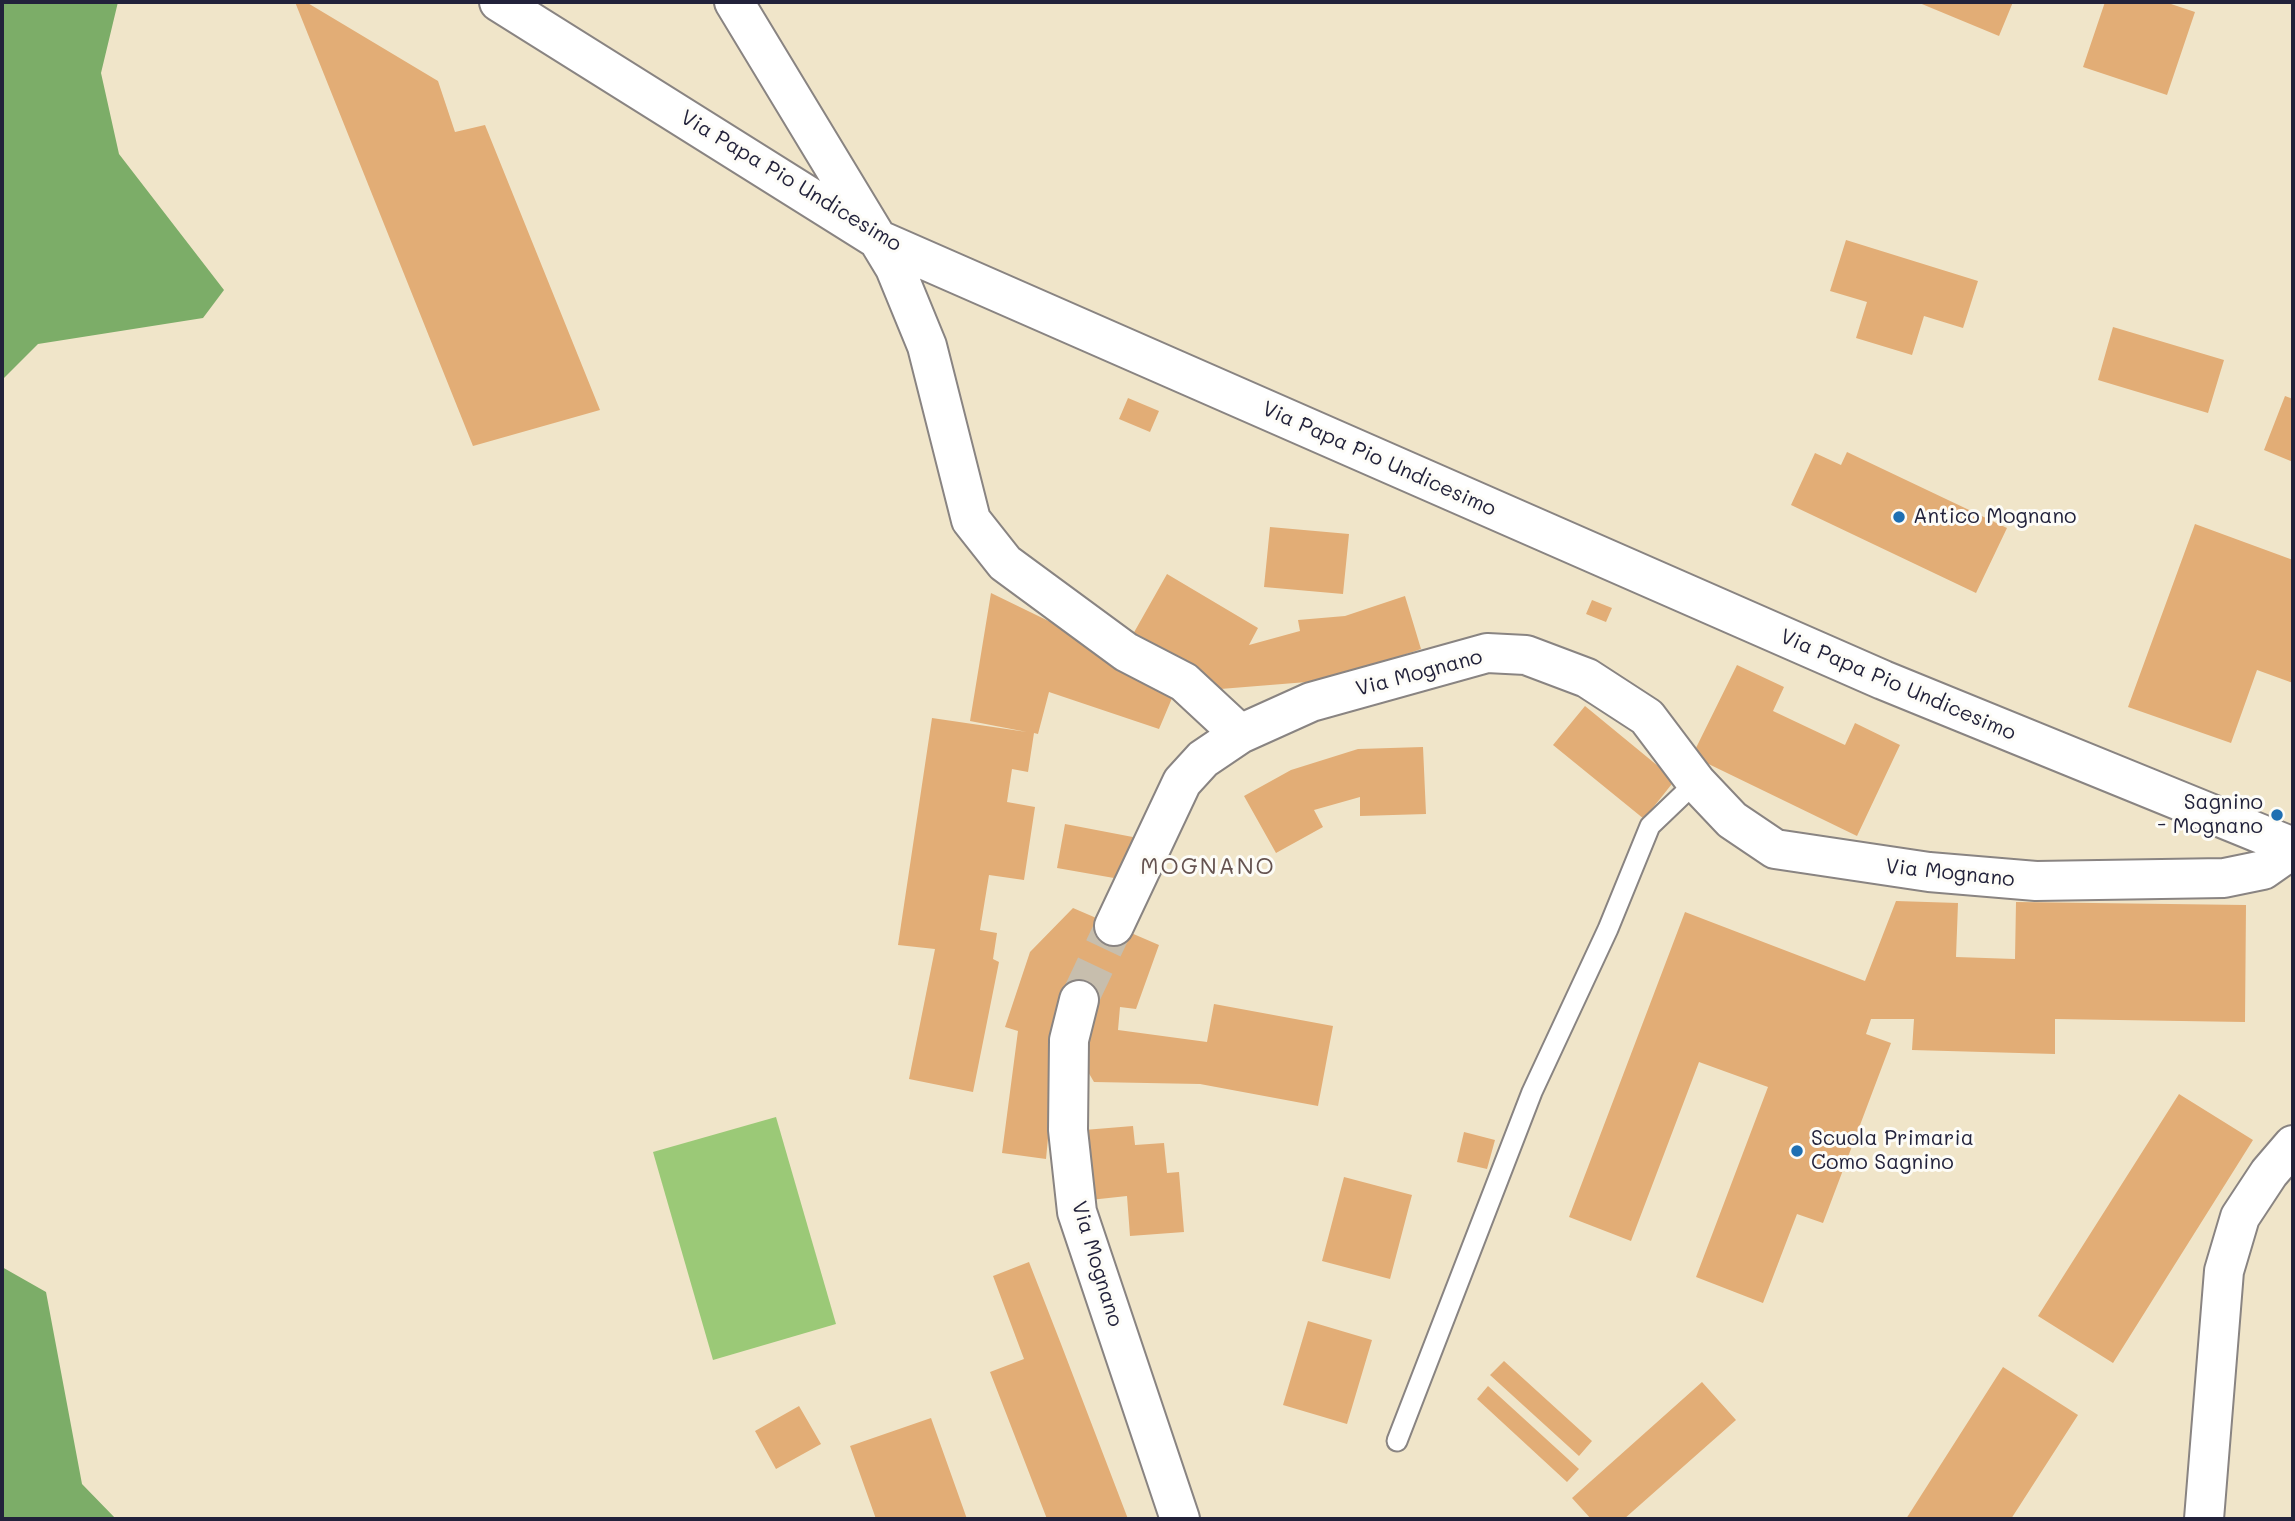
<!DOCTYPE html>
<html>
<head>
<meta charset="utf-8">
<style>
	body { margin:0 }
	#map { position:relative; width:2295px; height:1521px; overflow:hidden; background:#f0e5c9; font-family:Mali,sans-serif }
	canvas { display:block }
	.frame { position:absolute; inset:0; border:4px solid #22223b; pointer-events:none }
</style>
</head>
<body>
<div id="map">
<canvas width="2295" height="1521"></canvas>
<div class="frame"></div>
</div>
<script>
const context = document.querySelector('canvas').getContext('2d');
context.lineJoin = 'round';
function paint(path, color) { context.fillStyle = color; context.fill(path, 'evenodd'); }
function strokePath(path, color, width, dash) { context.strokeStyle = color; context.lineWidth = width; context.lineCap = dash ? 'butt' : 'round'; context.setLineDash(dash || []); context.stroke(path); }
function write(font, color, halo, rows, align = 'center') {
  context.font = font + ' Mali,sans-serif'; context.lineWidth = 6; context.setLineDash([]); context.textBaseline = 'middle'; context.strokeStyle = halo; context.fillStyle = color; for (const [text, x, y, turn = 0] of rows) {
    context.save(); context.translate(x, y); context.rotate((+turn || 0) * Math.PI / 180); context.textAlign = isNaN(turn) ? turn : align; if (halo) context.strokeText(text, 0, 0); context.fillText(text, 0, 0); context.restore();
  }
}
paint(new Path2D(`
	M776,1117L836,1324L713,1360L653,1152Z`), '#9bc977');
paint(new Path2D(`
	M2,2H118L101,73L119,154L224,290L203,318L38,344L2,380Z
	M2,1267L46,1292L82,1484L116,1519H2Z`), '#7cad68');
paint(new Path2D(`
	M295,2H306L438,81L455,132L485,125L600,410L473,446Z
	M1917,2H2013L1999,36Z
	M2105,2H2165L2195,12L2167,95L2083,67Z
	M1846,240L1978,281L1963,328L1924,316L1912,355L1856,338L1867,302L1830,291Z
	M2113,327L2224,360L2208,413L2098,380Z
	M2285,396L2293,399V462L2264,450Z
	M1128,398L1159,411L1150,432L1119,419Z
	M1847,452L2007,528L1976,593L1791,505L1815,453L1841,465Z
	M2195,524L2293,560V683L2257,670L2231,743L2128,707Z
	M1270,527L1349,534L1343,594L1264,587Z
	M1167,574L1258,628L1249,645L1300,631L1298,620L1345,616L1405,596L1421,649L1351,673L1307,682L1208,690L1128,643Z
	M991,593L1178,684L1159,729L1049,692L1038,734L1034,733L1028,772L1012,769L1007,802L1035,807L1024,880L989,875L980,930L997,933L993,959L999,962L973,1092L909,1079L935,949L898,945L932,718L1027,732L970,721Z
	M1592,600L1612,608L1606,622L1586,614Z
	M1737,665L1784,687L1773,711L1845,745L1855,723L1900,745L1857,836L1692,756Z
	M1585,706L1675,780L1644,819L1553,745Z
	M1423,747L1426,814L1360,816V797L1314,810L1323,827L1276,853L1244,796L1291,770L1358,749Z
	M1065,824L1138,838L1131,881L1057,868Z
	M1896,901L1958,903L1956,957L2015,959L2016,902L2246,905L2245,1022L2055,1019V1054L1912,1050L1914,1019H1871L1866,1034L1891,1043L1823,1223L1797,1214L1763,1303L1696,1277L1768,1087L1699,1062L1631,1241L1569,1217L1685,912L1865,981Z
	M1073,908L1159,945L1136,1009L1120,1007L1118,1030L1207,1042L1214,1004L1333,1026L1318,1106L1200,1084L1094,1082L1074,1048L1057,1044L1046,1159L1002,1153L1018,1031L1005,1027L1030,952Z
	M2179,1094L2253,1140L2113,1363L2038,1316Z
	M1133,1126L1135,1145L1164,1143L1167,1173L1179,1172L1184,1232L1130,1236L1127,1196L1090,1200L1084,1130Z
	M1464,1132L1495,1140L1487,1169L1457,1162Z
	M1344,1177L1412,1195L1390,1279L1322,1261Z
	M1029,1262L1061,1344L1128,1519H1047L990,1372L1024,1359L993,1276Z
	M1308,1321L1372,1340L1347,1424L1283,1405Z
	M1504,1361L1592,1441L1579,1456L1490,1375Z
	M2003,1367L2078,1415L2011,1519H1906Z
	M1702,1382L1736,1420L1624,1519H1591L1572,1498Z
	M1488,1386L1579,1469L1567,1482L1477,1399Z
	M799,1406L821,1444L776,1469L755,1431Z
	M931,1418L967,1519H876L850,1446Z`), '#e2ad76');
strokePath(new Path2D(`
	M1079,1000L1114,926`), '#c7bead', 38, [38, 19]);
const service = new Path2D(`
	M1397,1441L1532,1092L1608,929L1650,826L1696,782`);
const minor = new Path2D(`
	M499,2L877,239L1883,680L2293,847
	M734,2L895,268L927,346L971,520L1005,563L1126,652L1184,682L1240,734L1311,702L1487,653L1526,655L1587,678L1647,717L1696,782L1732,820L1775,849L1929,872L2036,881L2224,878L2263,870L2293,849
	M1114,926L1182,782L1203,759L1240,734
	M1079,1000L1069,1040L1068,1130L1077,1212L1180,1519
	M2204,1519L2224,1271L2240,1217L2269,1173L2293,1145`);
strokePath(service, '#898482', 23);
strokePath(minor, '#898482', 42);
strokePath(service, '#fff', 19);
strokePath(minor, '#fff', 38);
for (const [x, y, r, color] of [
	[1899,517,7,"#1f6fb2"],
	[2277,815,7,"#1f6fb2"],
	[1797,1151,7,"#1f6fb2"]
]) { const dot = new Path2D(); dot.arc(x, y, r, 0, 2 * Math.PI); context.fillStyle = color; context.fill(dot); strokePath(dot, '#fdfcf7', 2.5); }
write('21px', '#22223b', '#fdfcf7', [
	["Via Papa Pio Undicesimo",791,181,31],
	["Via Papa Pio Undicesimo",1379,459,24],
	["Via Mognano",1419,673,-15],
	["Via Papa Pio Undicesimo",1898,685,23],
	["Via Mognano",1950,873,6],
	["Via Mognano",1097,1264,73]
]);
write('21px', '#22223b', '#fdfcf7', [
	["Antico Mognano",1913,517],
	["Sagnino",2263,803,"right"],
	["- Mognano",2263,827,"right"],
	["Scuola Primaria",1811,1139],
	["Como Sagnino",1811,1163]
], 'left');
context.letterSpacing = '2px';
write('23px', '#655350', '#fdfcf7', [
	["MOGNANO",1208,867]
]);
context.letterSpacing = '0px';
</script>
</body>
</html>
